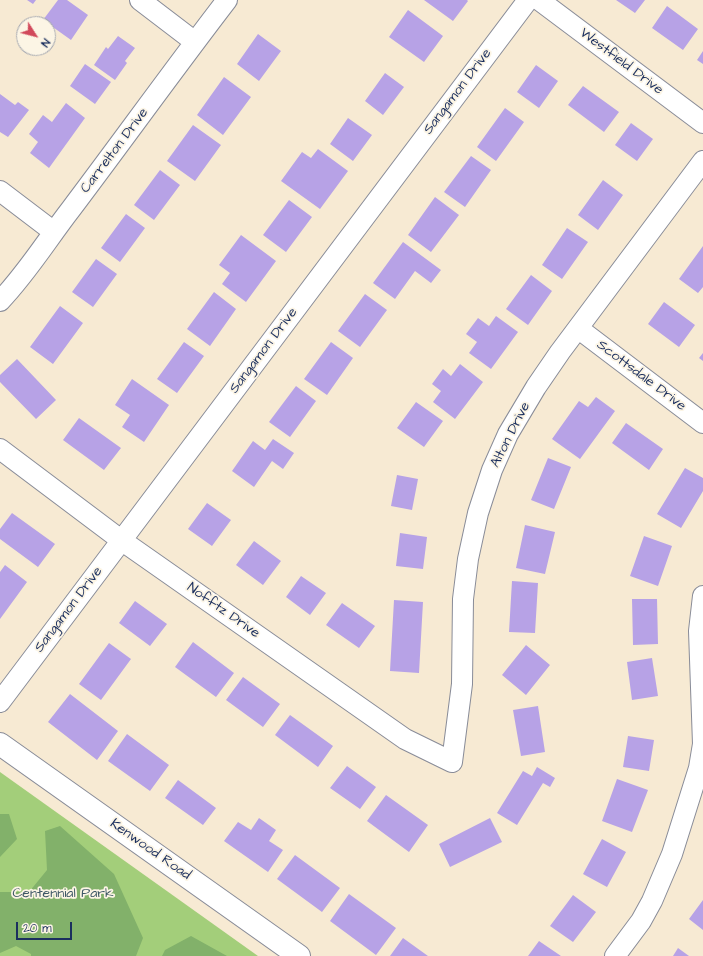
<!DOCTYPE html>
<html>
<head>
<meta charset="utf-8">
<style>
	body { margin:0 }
	#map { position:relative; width:703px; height:956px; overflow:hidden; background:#f7ead3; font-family:"Architects Daughter",sans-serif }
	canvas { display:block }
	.north { position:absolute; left:16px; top:16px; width:40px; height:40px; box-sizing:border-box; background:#fcf5e5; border:1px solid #a2a6af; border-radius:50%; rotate:126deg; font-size:11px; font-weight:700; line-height:16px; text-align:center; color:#1b2f5e }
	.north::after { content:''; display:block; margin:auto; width:14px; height:18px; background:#d1495b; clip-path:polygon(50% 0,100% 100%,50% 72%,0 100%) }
	.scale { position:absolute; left:16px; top:922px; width:56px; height:18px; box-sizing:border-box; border:2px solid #1b2f5e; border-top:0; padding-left:5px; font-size:12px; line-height:14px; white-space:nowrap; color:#1b2f5e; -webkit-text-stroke:3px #fcf5e5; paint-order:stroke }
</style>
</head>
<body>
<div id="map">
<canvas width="703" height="956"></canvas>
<div class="north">N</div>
<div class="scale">20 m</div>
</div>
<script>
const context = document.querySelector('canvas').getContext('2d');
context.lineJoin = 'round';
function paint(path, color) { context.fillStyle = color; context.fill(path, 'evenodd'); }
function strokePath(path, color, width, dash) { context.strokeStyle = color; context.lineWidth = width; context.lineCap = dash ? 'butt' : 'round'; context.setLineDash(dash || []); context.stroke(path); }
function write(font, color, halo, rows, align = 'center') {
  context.font = font + ' "Architects Daughter",sans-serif'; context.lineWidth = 3.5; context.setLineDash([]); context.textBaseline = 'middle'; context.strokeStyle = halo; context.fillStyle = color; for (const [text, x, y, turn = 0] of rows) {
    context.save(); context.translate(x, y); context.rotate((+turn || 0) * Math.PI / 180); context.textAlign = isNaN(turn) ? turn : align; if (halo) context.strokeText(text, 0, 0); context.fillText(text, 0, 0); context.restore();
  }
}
paint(new Path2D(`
	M0,772L258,956H0Z`), '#a3ce7a');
paint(new Path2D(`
	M0,814H9L17,839L0,857Z
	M60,826L114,874L143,938L136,956H31V954L16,946L0,953V892H29L47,870L45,831Z
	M191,936L227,956H162L165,950Z`), '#82b16a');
paint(new Path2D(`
	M27,0H36L33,4Z
	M58,0H67L88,15L71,40L43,20Z
	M424,0H467L468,1L453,21Z
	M616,0H645L635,13Z
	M667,6L698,29L683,50L652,28Z
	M408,10L443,36L424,62L389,37Z
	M258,34L281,51L259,81L237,64Z
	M118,36L135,48L125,61L127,63L115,80L94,65L106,47L108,49Z
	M703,51V64L697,60Z
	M85,64L111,82L95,104L70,86Z
	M536,65L558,81L539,108L517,92Z
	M385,73L404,87L383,115L365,101Z
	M224,77L251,97L223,135L197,115Z
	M583,86L619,112L604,132L568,105Z
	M0,94L15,105L18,102L29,110L8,137L0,132Z
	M66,103L85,118L49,168L30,153L38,142L29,134L43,115L52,122Z
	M505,108L524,122L496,161L477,147Z
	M348,118L372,135L353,161L330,144Z
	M631,123L653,139L637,161L615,145Z
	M193,125L221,145L195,181L167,161Z
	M318,149L348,171L320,209L281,181L302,152L311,158Z
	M471,156L491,170L465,207L444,192Z
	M160,170L180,185L154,220L134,205Z
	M603,180L623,195L598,230L578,215Z
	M435,197L459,215L431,252L408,235Z
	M289,200L312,217L286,252L263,235Z
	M126,214L145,228L120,262L101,248Z
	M567,228L588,242L562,279L542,265Z
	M241,235L276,261L246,302L222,284L230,273L219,265Z
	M403,242L441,270L431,283L415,271L395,299L373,283Z
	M703,246V287L698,293L679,279Z
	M96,259L117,274L93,307L72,292Z
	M531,275L552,291L528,325L506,309Z
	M214,292L236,309L210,346L187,329Z
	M365,294L387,310L360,347L338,331Z
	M664,302L695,325L679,347L648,324Z
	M60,306L83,323L53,364L30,347Z
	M496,316L518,332L491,369L469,353L477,342L466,334L478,318L489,326Z
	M184,342L204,356L177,393L157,379Z
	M331,342L353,358L327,395L304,379Z
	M703,353V361L699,358Z
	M17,359L56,400L36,419L0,382V375Z
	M460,364L483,382L455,419L433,402L441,391L432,384L443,369L451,376Z
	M132,379L169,405L144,442L122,427L130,415L115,405Z
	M296,386L316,401L290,437L269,422Z
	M596,397L615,411L580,459L552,439L579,401L588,407Z
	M416,402L443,421L424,447L397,428Z
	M79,418L121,448L104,470L63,440Z
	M626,423L663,449L649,470L612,443Z
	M273,439L294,453L283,469L272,461L254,487L232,471L253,441L265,450Z
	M548,458L571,467L554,509L531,500Z
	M685,468L703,478V491L681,528L657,514Z
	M397,475L418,479L412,510L391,506Z
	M207,503L231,520L212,546L188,529Z
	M12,513L55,544L38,567L0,539V529Z
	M525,525L555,532L545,574L516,568Z
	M400,533L427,537L423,569L396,566Z
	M644,536L672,546L658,586L630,576Z
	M254,541L281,561L263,585L236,565Z
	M5,565L27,582L0,619V572Z
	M301,576L326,593L310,615L286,597Z
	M512,581L538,583L535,633L509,632Z
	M632,599H657L658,644L633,645Z
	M394,600L423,602L419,673L390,671Z
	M135,601L167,624L150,646L119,623Z
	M342,603L375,626L359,648L326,625Z
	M193,642L234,673L216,697L175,667Z
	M109,643L131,659L101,700L79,684Z
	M526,645L550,665L526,695L502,675Z
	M652,658L658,696L632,700L627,662Z
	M243,677L280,704L263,727L226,700Z
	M70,694L118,731L97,760L48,722Z
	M538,706L545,752L521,756L513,710Z
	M290,715L333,746L318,767L275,735Z
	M127,734L169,765L150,791L108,761Z
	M628,736L654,740L649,771L623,767Z
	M347,766L376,787L360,809L330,788Z
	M537,767L555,778L550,787L543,783L517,825L497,813L523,771L532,776Z
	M617,779L648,790L632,832L602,821Z
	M178,780L216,808L203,825L165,798Z
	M386,795L428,825L409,852L367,821Z
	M259,818L276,830L269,841L283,850L268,872L224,841L238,822L251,830Z
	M490,818L502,842L450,867L439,844Z
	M602,839L626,852L607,887L583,874Z
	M295,855L340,888L322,912L277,879Z
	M349,894L396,928L376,955L330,921Z
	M573,895L596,912L573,942L550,926Z
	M703,900V930L689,919Z
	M403,938L428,956H390Z
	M539,941L561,956H528Z
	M678,948L689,956H673Z`), '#b7a2e6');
const minor = new Path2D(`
	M140,0L195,42
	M539,0L703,123
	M0,191L54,232
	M0,301C27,273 47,240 71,209C123,140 174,69 227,0
	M579,329L703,423
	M0,449L121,540L405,739L452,762L462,684L463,599L468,559L478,513L492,470L508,434L536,387L560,352L703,161
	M0,702L528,0
	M615,956L641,921L652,901L672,854L699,768L703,744L699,631L703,596`);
const tertiary = new Path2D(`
	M0,744L299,956`);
strokePath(minor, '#898c98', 22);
strokePath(tertiary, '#898c98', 24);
strokePath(minor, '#fff', 20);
strokePath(tertiary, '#fff', 22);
write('14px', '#1b2f5e', '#fcf5e5', [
	["Westfield Drive",621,62,37],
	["Sangamon Drive",458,92,-53],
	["Carrelton Drive",115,151,-53],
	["Sangamon Drive",264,351,-53],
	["Scottsdale Drive",641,376,37],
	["Alton Drive",511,435,-63],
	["Sangamon Drive",69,610,-53],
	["Nofftz Drive",223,611,35],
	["Kenwood Road",150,850,35]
]);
write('14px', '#3d5765', '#fcf5e5', [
	["Centennial Park",63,894]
]);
</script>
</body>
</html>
